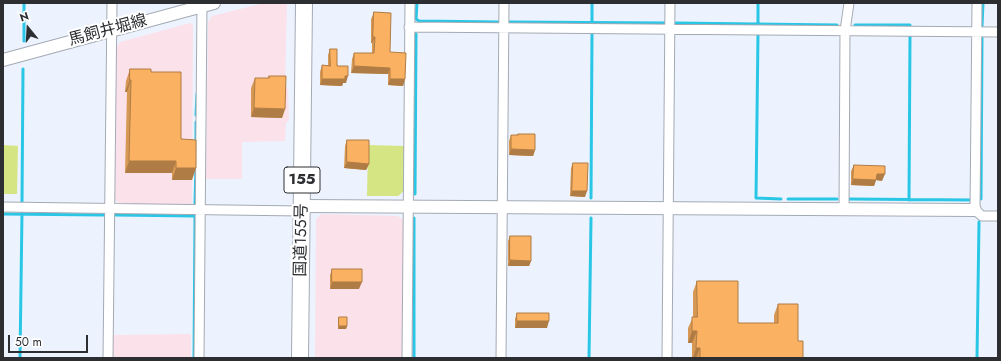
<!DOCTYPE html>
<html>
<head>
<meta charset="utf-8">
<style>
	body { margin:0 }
	#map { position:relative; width:1001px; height:361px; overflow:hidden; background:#edf3fe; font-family:Jost,sans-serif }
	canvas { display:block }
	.frame { position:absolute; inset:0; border:4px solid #2c2e32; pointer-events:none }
	.north { position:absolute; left:8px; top:8px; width:40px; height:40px; -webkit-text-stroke:3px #fff; paint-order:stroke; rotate:342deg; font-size:11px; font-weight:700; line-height:16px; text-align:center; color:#2c2e32 }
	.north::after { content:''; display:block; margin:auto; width:14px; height:18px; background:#2c2e32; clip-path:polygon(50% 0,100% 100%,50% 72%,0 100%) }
	.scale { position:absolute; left:8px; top:335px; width:80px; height:18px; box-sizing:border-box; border:2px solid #2c2e32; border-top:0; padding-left:5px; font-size:12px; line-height:14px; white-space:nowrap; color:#2c2e32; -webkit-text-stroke:3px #fff; paint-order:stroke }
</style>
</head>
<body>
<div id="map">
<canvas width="1001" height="361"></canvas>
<div class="frame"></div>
<div class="north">N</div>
<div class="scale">50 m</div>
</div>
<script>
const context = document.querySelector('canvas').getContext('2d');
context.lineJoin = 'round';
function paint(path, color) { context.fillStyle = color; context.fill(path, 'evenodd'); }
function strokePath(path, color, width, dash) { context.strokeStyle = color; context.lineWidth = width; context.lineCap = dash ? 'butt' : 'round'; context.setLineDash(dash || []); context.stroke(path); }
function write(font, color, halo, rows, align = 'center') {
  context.font = font + ' Jost,"Noto Sans JP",sans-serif'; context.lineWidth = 4; context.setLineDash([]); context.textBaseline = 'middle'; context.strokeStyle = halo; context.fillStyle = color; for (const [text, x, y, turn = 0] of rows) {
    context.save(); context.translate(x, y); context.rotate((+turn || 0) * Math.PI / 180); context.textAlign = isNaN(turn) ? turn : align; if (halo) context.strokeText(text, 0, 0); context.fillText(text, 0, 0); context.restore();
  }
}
paint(new Path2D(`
	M264,3H284L287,5L285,85L288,90L289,120L286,123L285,141L242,142V179H206L208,22L212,16Z
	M190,23L193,25L192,205L119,204L115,200L116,48L120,42Z
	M321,214L398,216L403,220V358H315L316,219Z
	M191,334V358H111V335Z`), '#fbe1e9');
paint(new Path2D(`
	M3,145L18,146L17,194H3Z
	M368,145L404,146V191L398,196H367Z`), '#d5e584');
strokePath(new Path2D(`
	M416,19L419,21L498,22
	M416,19L417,3
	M510,22L666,23
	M592,23V3
	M675,23L837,25
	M758,24V3
	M855,25H910
	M982,26L983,3
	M758,34L756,198L781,199
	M24,41V3
	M196,115L197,94
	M196,142V122
	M415,194L416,34
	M591,198L592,33
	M788,199H837
	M849,199L971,200
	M981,199L982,38
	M909,200L910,36
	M22,203L23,69
	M195,203L196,166
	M3,214L104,215
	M116,215L195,216L194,358
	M20,358L22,213
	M414,358V218
	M589,358L591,218
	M977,358L979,222`), '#29c6e5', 3);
const street = new Path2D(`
	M977,3L975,210L982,216H998
	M409,27L998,32
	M3,207L302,211
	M844,209L845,31L849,3
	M108,358L112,3
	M199,358L202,3
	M407,358L410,3
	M501,358L504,3
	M667,358L670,3`);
const secondary = new Path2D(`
	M3,60L214,3
	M302,206L975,210`);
const highway = new Path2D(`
	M300,358L304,3`);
strokePath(street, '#a4aab4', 11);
strokePath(secondary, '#a4aab4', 14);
strokePath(highway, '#a4aab4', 18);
strokePath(street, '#fff', 9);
strokePath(secondary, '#fff', 12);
strokePath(highway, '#fff', 16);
paint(new Path2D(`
	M374,12L390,52L405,79L403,86L388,85V74L351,73L352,59L354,53H372V43H371V19Z
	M330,49L346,83H343L342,86L320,85V72L322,65H328V55Z
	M130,69L151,72L181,139L192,180H172V173H125L127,92H125L126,81Z
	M269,76L285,109L282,118L251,117V88L255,78H268Z
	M518,134L535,150L533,156L509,155V141L511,135H517Z
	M347,140L369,164L366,170L344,168L345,146Z
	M573,163L585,197L570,196L571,168Z
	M854,165L882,181L876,180L874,186L851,185V171Z
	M510,236L531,261L529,266H508V241Z
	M332,269L359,289H330V275Z
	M697,281L738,323H774V315L778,304L798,341L803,358H692V343H688V328L693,317V292Z
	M517,313L547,328H515V319Z
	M339,317L347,326L346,329H338V320Z`), '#d79854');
paint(new Path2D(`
	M373,37H375L372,43H371Z
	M354,66L390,68L388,74L351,73Z
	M345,76H348L346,83H343L342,86L320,85L322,79Z
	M390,79H405L403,86L388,85Z
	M130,80H131L127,92H125Z
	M254,108L285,109L282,118L251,117Z
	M511,149L535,150L533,156L509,155Z
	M129,161H176L172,173H125Z
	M347,162L369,164L366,170L344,168Z
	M176,168H196L192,180H172Z
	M877,174H885L882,181L876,180L874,186L851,185L853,179Z
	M572,191H587L585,197L570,196Z
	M510,260L531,261L529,266H508Z
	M332,282H362L359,289H330Z
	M517,321H549L547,328H515Z
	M339,326H347L346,329H338Z
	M692,331H697L692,343H688Z
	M696,348H700L696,358H693Z`), '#af7c45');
const building = new Path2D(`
	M374,12L391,13L390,52L406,53L405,79H390V68L354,66V53H374L375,37H373Z
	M330,49H337V66H348V76H345V79H322V65L330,66Z
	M130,69H151V72H181V139L196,140V168H176V161H129L131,80H130Z
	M269,76H286L285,109L254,108L255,78H269Z
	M518,134H535V150L511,149V135H518Z
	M347,140H369V164L347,162Z
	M573,163H588L587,191H572Z
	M854,165L885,166V174H877L876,180L853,179Z
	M510,236H531V261L510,260Z
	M332,269H362V282H332Z
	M697,281H738V323H778V304H798V341H803V358H700V348H696L697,331H692V317H697Z
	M517,313H549V321H517Z
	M339,317H347V326H339Z`);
paint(building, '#fab162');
strokePath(building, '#af7c45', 1);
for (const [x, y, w] of [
	[302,180,36]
]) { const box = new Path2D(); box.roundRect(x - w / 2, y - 13, w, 26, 3); context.fillStyle = '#fff'; context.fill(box); strokePath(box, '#2c2e32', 1); }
write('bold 15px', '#2c2e32', null, [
	["155",302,180]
]);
write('16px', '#2c2e32', '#fff', [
	["馬飼井堀線",108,31,-15],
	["国道155号",302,240,-89]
]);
</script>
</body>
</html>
